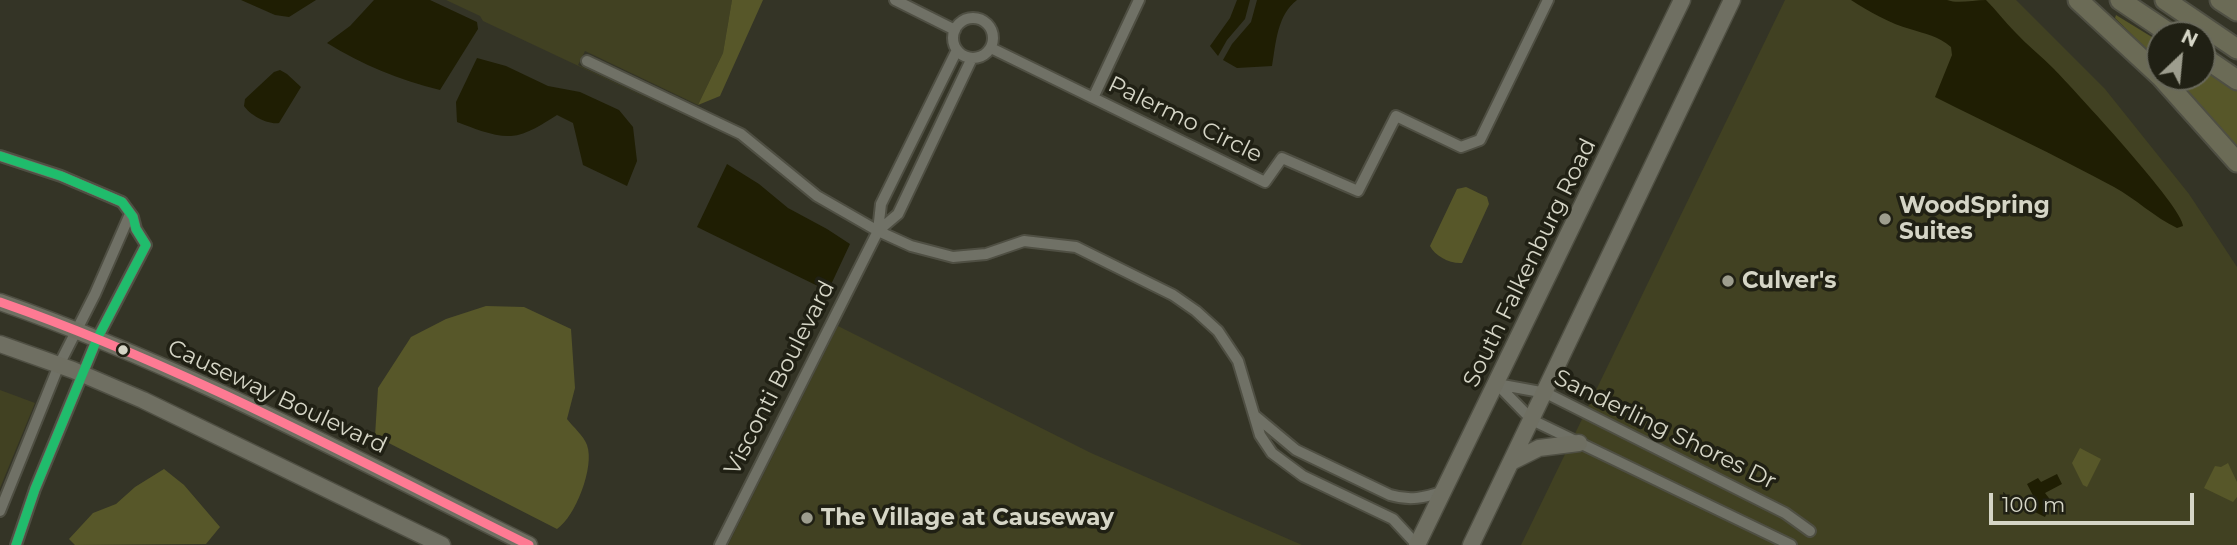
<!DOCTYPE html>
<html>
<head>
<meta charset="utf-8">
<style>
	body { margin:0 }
	#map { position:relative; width:2237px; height:545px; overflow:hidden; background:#343426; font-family:Montserrat,sans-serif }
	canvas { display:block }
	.north { position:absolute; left:2146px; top:21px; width:70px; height:70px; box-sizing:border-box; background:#202014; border:2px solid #68685b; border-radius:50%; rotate:26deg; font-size:19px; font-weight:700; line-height:28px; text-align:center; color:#d5d5c6 }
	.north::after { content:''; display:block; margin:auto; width:24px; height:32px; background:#9d9d8e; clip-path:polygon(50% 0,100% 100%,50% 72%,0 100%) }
	.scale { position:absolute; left:1989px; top:493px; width:205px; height:32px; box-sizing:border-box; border:4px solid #d5d5c6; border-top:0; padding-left:9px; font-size:21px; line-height:24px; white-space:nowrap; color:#d5d5c6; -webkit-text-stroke:5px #202014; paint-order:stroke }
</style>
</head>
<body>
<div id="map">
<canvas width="2237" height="545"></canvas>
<div class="north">N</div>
<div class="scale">100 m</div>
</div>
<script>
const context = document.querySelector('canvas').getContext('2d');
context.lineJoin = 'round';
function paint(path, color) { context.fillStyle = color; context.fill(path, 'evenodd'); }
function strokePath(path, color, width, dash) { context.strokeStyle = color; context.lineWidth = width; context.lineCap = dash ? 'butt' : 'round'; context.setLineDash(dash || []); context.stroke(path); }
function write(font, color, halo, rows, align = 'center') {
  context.font = font + ' Montserrat,sans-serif'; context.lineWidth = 7; context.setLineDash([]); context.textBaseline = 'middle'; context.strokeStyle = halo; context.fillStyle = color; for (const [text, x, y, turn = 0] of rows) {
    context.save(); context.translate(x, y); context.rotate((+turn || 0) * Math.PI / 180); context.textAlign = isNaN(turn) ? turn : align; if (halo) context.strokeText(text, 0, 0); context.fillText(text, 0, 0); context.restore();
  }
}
paint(new Path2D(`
	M446,0H732L723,53L698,105L585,51L578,65L691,119L483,21L480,16Z
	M1785,0H2016L2105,89L2189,194L2237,267V545H1521Z
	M838,326L1091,453L1302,545H728Z
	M0,390L35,403L0,488Z`), '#414122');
paint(new Path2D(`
	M732,0H763L720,96L698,105L723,53Z
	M2116,15L2160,42V62L2115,18Z
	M2202,68L2237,90V147L2175,77H2202Z
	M1466,187L1487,197L1489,204L1462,263C1450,264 1435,256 1430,246L1457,189Z
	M486,306L524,307L571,329L575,388L567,419C573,427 584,436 587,445C595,467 575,517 557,529L375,436L378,388L411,337L446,319Z
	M2080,448L2101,459L2087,487L2083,485L2072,463Z
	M2228,463L2237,482V497L2233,502L2204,488L2215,466L2221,467Z
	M164,469L184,485L220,527L206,544L75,545L69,539L93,513L116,504L135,487Z`), '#575729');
paint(new Path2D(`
	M241,0H316L289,17L275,15Z
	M374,0H430L477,22L478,29L440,90C399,80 363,65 327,43L350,26Z
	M1237,0H1250L1245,19L1227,40L1218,56L1210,46L1230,18Z
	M1257,0H1297C1277,15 1276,43 1272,66L1237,68L1223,60L1232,44L1251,22Z
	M1851,0H1947C1958,4 1973,0 1986,0C1996,10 2005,22 2015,32C2027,45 2041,56 2054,69C2073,89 2184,208 2183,226L2177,228C2154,217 2136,199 2114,187C2055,155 1995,127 1935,97L1952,55L1951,47C1938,36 1926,34 1910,29C1891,24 1868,11 1851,0Z
	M477,58L506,66L548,86L580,92L619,110L633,127L637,161L627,186L583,165L573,123L557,115C544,123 527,135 511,136C494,137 473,128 457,122L456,102Z
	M280,70L287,74L301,87L279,123C268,125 250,115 244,106L245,99L274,72Z
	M727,164L759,184L788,208L827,229L850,244L828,291L697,227Z
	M2057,474L2062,484L2045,493L2052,502L2045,517L2035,512L2037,503L2027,484L2038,478L2041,482Z`), '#1f1e03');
const street = new Path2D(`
	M895,0L955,30
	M953 38a20 20 0 1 1 40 0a20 20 0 1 1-40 0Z
	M991,48L1265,182L1282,158L1358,191L1396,116L1461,147L1480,140L1548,0
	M587,61L741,134L817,196L878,231L911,246L953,257L986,254L1024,241L1076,247L1173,295L1196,311L1218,331L1238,361L1260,435L1272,453L1303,476L1393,519L1417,545
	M1093,98L1139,0
	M0,156L61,176L122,202L133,217L136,229L146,245L97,339L35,489L16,545
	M878,231L898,214L972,58
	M1497,384L1546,393L1785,513L1810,531
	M1497,384L1532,420L1791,545
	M1254,415L1296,450L1390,495C1410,501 1424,498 1444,491
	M0,511L59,365L95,294L130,214
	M720,545L878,231L881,204L957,50`);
const secondary = new Path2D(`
	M0,302C183,366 355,459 529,545
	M0,344L73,370L143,400L442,545
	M1511,462L1539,448L1579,443
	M1417,545L1682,0
	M1471,545L1732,0`);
const highway = new Path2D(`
	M2078,0L2160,76
	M2120,0L2172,35
	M2165,0L2237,49
	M2220,0L2237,11
	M2202,56L2237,80
	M2161,77L2237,162`);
strokePath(street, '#4f4f43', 14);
strokePath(secondary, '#4f4f43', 19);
strokePath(highway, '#4f4f43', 23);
strokePath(street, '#707166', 10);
strokePath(secondary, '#6f6f62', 16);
strokePath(highway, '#6b6b56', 19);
strokePath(new Path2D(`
	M0,156L61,176L122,202L133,217L136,229L146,245L97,339L35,489L16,545`), '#20bc6c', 9);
strokePath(new Path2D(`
	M0,302C183,366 355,459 529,545`), '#fe7a93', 9);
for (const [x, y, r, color] of [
	[1885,219,7,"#9d9d8e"],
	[1728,281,7,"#9d9d8e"],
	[123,350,6,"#d5d5c6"],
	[807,518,7,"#9d9d8e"]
]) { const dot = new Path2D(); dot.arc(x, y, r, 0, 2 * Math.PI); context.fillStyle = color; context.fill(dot); strokePath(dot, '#202014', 2.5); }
write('23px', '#d5d5c6', '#202014', [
	["Palermo Circle",1185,120,26],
	["South Falkenburg Road",1530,263,-64],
	["Visconti Boulevard",780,378,-63],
	["Causeway Boulevard",277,397,25],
	["Sanderling Shores Dr",1665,430,26]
]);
write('bold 23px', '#d5d5c6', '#202014', [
	["WoodSpring",1899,206],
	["Suites",1899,232],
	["Culver's",1742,281],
	["The Village at Causeway",821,518]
], 'left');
</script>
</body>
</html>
